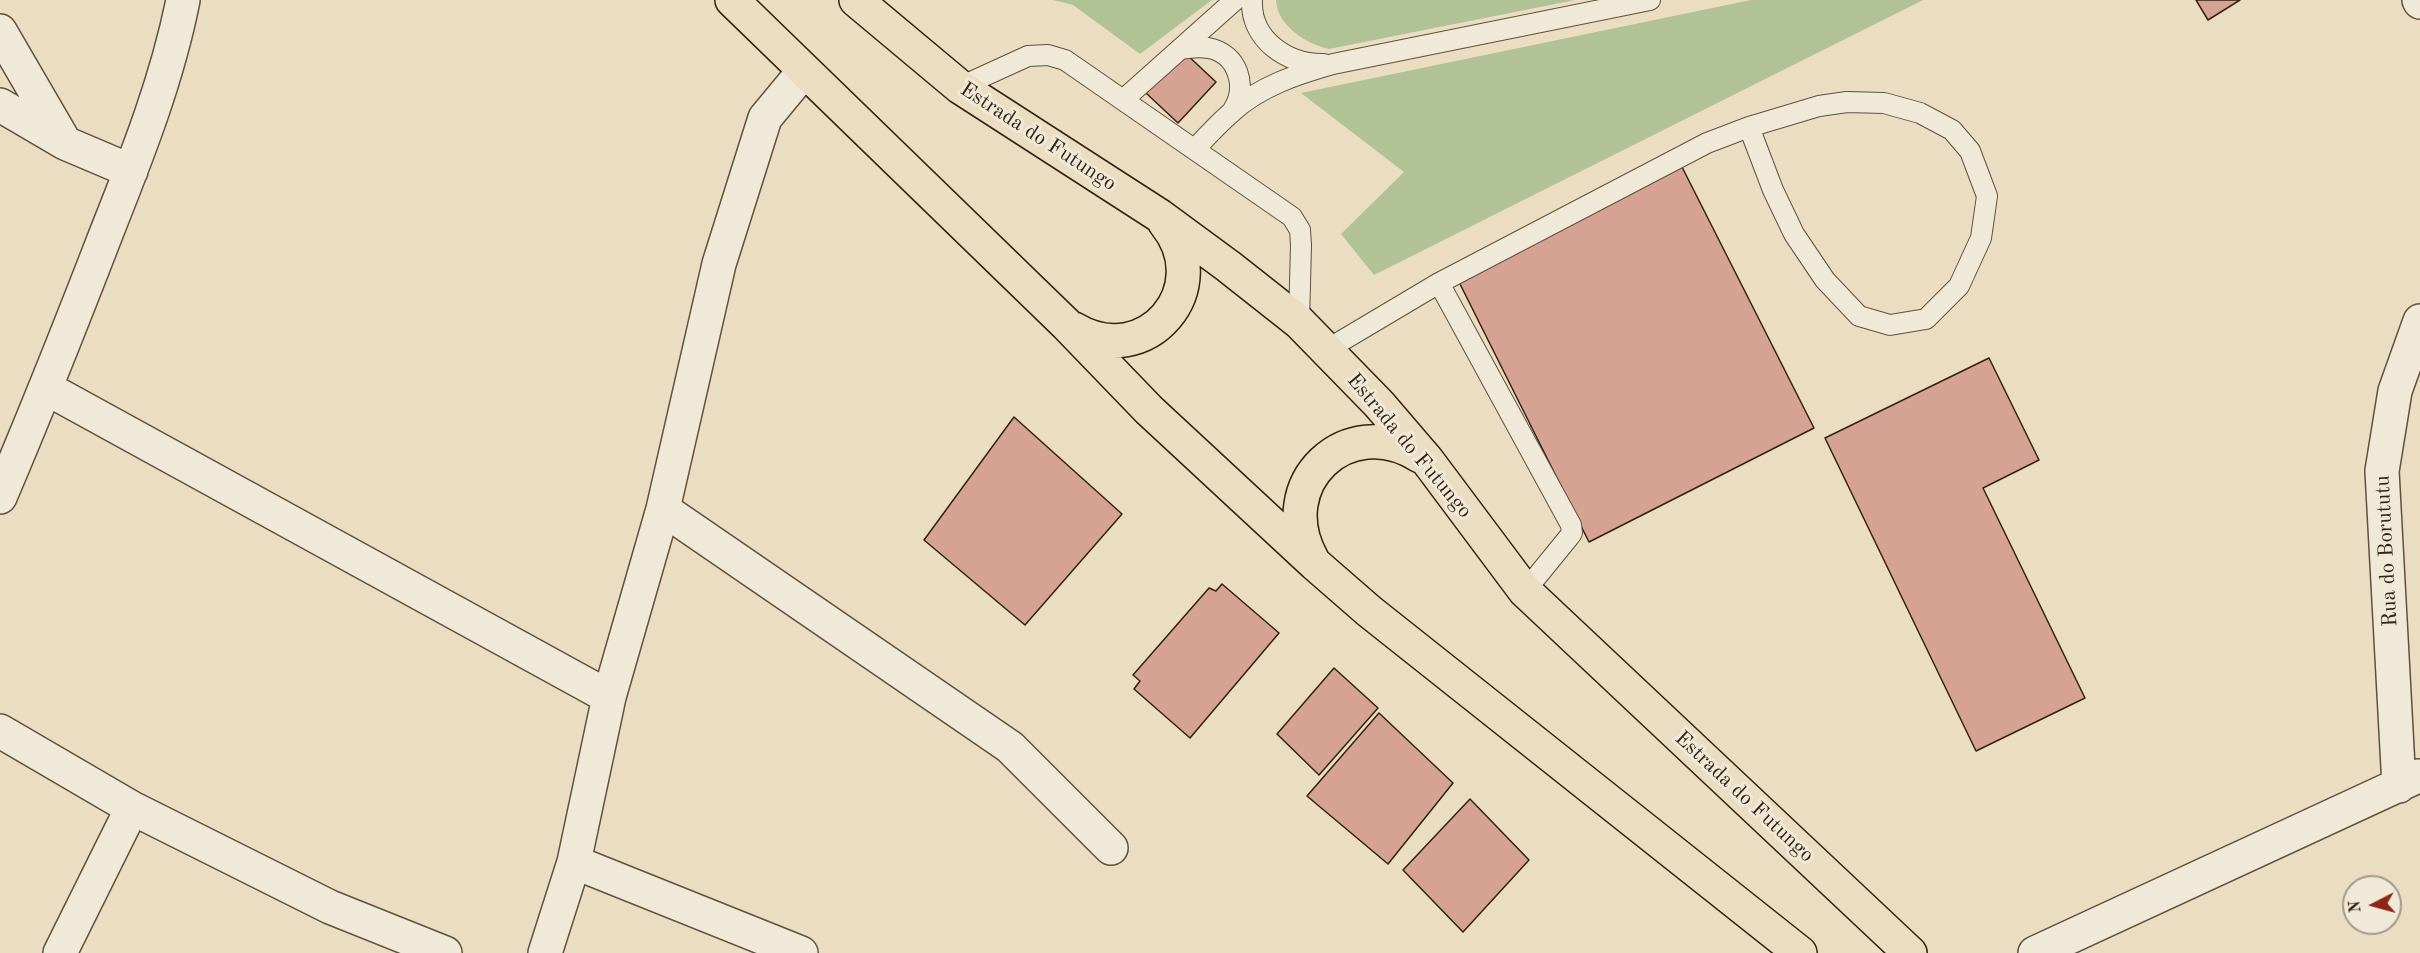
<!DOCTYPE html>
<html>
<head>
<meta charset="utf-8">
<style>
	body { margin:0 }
	#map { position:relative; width:2420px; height:953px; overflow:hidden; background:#eaddc1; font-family:"Old Standard TT",serif }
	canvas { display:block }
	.north { position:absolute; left:2342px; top:875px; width:60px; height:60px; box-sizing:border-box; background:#f1e9d7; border:2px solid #a49988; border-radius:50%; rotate:264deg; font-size:16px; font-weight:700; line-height:24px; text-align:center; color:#312211 }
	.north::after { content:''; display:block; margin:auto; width:21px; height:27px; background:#8f2418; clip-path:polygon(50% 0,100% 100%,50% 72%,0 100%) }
</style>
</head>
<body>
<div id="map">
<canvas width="2420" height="953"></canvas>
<div class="north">N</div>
</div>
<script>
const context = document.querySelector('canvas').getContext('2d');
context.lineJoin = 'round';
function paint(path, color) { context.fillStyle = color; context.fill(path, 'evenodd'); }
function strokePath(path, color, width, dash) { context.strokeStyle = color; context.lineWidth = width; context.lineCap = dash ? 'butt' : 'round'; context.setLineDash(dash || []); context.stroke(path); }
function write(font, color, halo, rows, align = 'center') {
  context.font = font + ' "Old Standard TT",serif'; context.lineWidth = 6; context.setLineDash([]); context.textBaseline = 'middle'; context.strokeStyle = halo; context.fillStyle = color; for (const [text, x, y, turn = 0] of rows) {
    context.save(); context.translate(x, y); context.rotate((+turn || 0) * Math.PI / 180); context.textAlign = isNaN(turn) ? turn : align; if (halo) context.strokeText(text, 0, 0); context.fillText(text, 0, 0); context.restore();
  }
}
paint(new Path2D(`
	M1053,0H1212L1140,54L1073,5Z
	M1276,0H1575L1329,49C1307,44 1277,26 1276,0Z
	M1751,0H1923L1374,275L1341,234L1404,172L1301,93Z`), '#b2c297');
const building = new Path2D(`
	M2196,0H2240L2208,20Z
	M1184,52L1216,82L1178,123L1146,93Z
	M1681,165L1814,428L1589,542L1457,278Z
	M1989,358L2039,460L1983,488L2085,698L1976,751L1825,438Z
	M1014,417L1122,514L1025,625L924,540Z
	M1222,584L1279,633L1190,738L1134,689L1140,681L1133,675L1209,588L1216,591Z
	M1334,668L1378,708L1319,775L1277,734Z
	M1379,713L1453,783L1388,864L1307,796Z
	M1470,799L1529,860L1463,932L1403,870Z`);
paint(building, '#d6a294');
strokePath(building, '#312211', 1.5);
const service = new Path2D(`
	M1252,0C1250,39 1287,65 1324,64
	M1180,49C1189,48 1199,46 1208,48C1238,53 1248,87 1233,110
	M960,87L1028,56L1048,55L1065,60L1292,217L1300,230L1301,245L1299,322
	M1123,100L1235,0
	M1195,149C1207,136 1219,123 1232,112C1260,86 1298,74 1333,64L1650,0
	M1439,283L1571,525L1572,533L1569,537L1525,591
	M1328,349L1439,283L1707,143L1749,127L1819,106L1847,102L1884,103L1920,113L1952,130L1970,151L1987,196L1981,238L1959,286L1926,319L1890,325L1859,316L1825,280L1794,234L1773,190L1749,127`);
const minor = new Path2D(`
	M2419,0L2420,2
	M0,31L64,141
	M0,105L65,143L131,171
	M46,388L609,697
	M0,497C37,410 72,322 106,234C136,158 167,81 183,0
	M663,509L1010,747L1111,848
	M0,731L132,808L330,907L445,953
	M2399,786L2382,471L2395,391L2420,321
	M574,862L801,953
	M60,953L132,808
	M545,953L574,862L609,697L663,509L719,264L765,118L804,71
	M2035,953L2418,776`);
const trunk = new Path2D(`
	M732,0L1067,325L1149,410L1315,564L1369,611L1800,953
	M856,0L960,87L1160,216L1228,266L1299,322L1379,404L1427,460L1525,591L1910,953
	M1074,329C1146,372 1218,288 1165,223
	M1312,559C1270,484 1347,410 1420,456`);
strokePath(service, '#5f513d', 22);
strokePath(minor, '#5f513d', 36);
strokePath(trunk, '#312211', 36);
strokePath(service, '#f1e9d7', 20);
strokePath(minor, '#f1e9d7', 33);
strokePath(trunk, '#eaddc1', 33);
write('21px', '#312211', '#f1e9d7', [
	["Estrada do Futungo",1038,137,33],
	["Estrada do Futungo",1409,446,50],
	["Rua do Borututu",2387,551,-93],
	["Estrada do Futungo",1744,797,43]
]);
</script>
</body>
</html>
